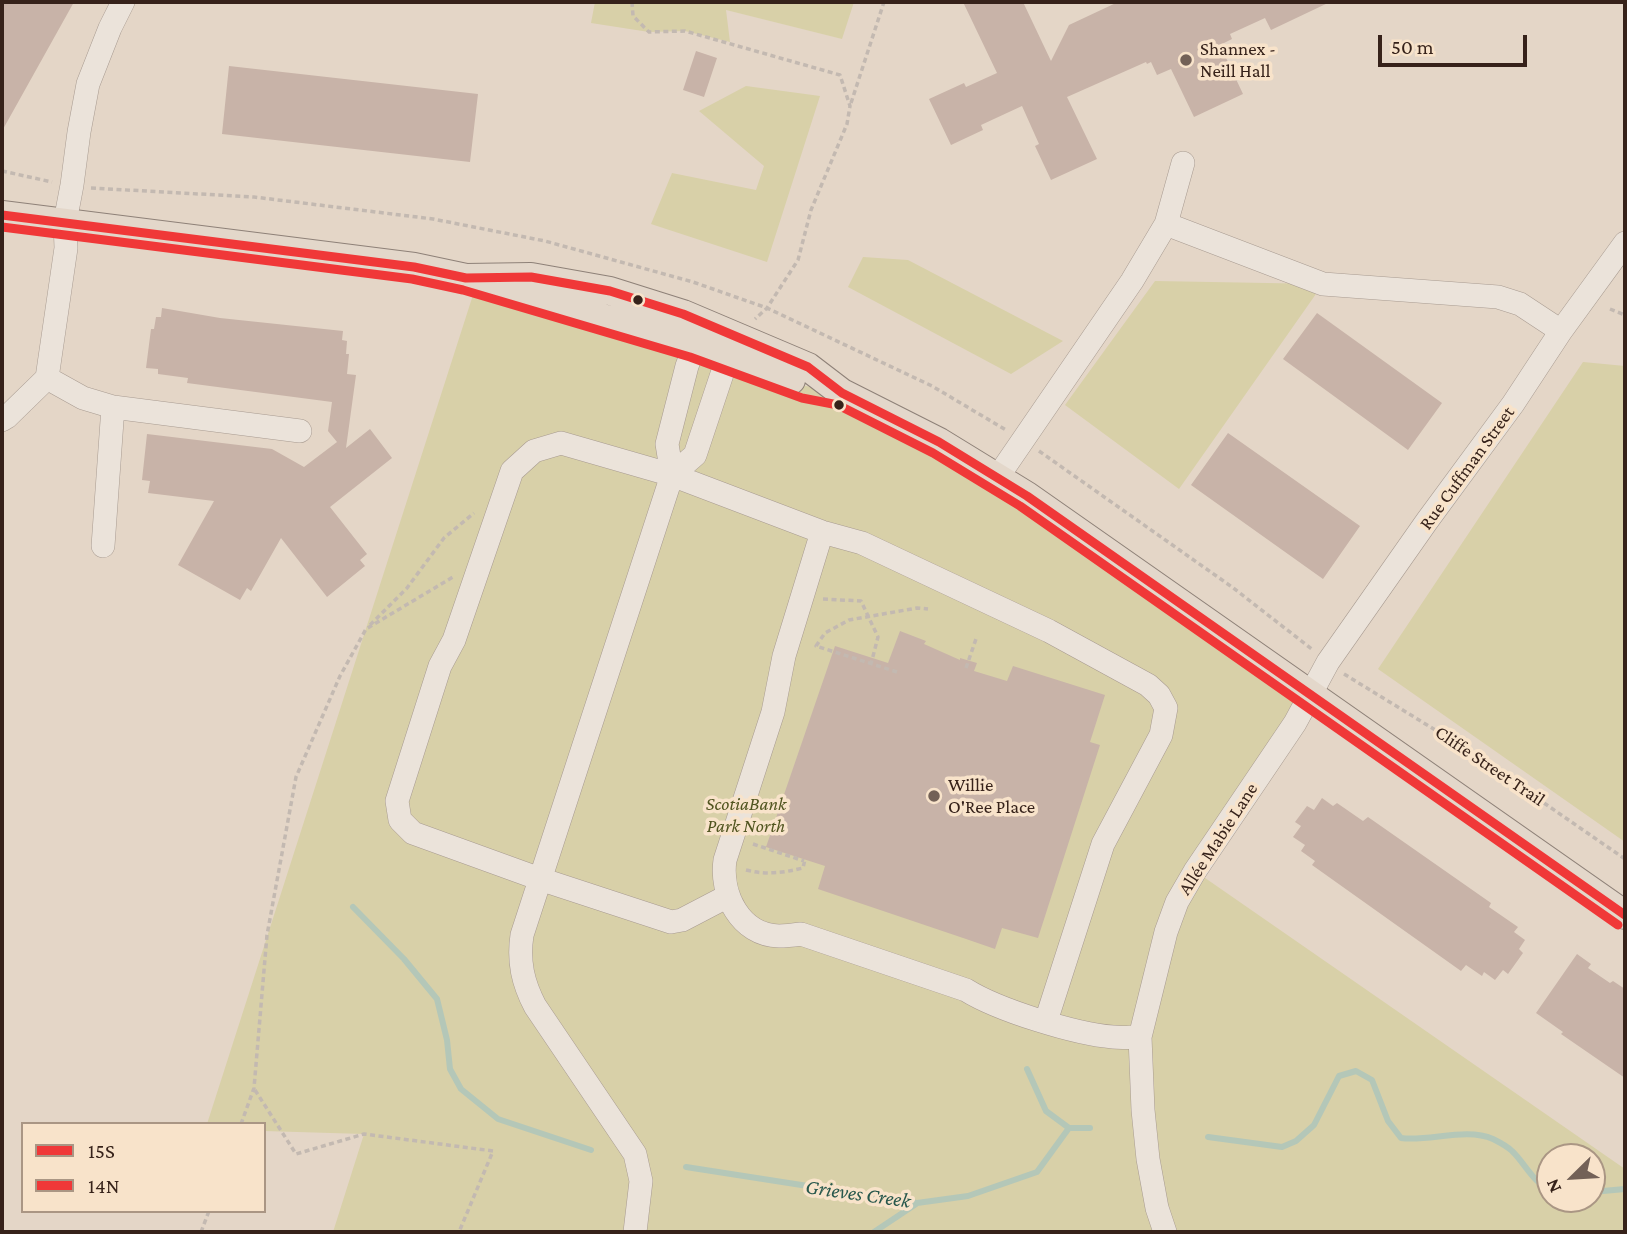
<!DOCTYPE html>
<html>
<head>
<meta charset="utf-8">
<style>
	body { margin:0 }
	#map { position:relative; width:1627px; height:1234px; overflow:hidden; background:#e4d6c7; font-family:"Crimson Pro",serif }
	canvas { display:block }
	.frame { position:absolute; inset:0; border:4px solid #36221a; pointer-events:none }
	.legend { position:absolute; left:21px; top:1122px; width:245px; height:91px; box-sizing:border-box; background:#f8e3ca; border:2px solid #aa9684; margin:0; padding:9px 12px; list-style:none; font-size:21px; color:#36221a }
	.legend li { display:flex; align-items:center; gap:14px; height:35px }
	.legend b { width:35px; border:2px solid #aa9684 }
	.north { position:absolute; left:1536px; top:1143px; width:70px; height:70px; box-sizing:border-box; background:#f8e3ca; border:2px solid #aa9684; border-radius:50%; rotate:246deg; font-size:19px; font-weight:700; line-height:28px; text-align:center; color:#36221a }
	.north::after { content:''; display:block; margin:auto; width:24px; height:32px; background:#736157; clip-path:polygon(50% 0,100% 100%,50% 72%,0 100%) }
	.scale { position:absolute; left:1378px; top:35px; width:149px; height:32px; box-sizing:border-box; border:4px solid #36221a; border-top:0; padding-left:9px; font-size:21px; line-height:24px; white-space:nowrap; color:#36221a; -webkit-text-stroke:5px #f8e3ca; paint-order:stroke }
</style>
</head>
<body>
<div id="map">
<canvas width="1627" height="1234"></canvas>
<div class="frame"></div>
<ul class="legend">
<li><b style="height:9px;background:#f03838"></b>15S</li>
<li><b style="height:9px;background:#f03838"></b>14N</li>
</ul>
<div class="north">N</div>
<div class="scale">50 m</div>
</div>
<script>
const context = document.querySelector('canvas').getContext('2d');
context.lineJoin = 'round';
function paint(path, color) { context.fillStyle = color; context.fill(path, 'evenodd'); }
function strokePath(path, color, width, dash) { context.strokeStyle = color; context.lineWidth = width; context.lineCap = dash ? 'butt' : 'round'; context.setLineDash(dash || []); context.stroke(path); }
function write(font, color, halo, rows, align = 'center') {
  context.font = font + ' "Crimson Pro",serif'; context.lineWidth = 7; context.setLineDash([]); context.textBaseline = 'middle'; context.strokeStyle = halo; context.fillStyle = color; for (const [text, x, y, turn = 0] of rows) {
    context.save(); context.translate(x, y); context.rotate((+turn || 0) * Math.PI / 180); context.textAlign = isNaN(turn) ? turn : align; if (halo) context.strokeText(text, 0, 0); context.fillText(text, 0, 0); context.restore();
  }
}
paint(new Path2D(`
	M595,2H854L842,39L726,10L730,42L685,31L649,32L591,23Z
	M746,86L820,96L767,262L651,224L672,173L756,190L764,166L699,111Z
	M863,257L908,260L1063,341L1011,374L848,287Z
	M466,278L728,355L806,386L842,393L1311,694L1195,871L1625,1169V1232H333L364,1134L264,1131V1124H207L472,298ZM1550,1157H1592V1199H1550Z
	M1155,281L1323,284L1179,489L1065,405Z
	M1583,362L1625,366V842L1378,669Z`), '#d8d0a8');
strokePath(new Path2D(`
	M353,907L404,959L437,999L447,1040L450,1069L461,1089L498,1119L591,1150
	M1027,1069L1046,1111L1069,1128
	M1208,1137L1282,1147L1296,1141L1314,1125L1339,1076L1356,1071L1372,1080L1388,1121L1401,1138C1429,1142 1466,1127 1493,1139C1499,1142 1507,1146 1512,1151C1524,1162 1534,1184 1550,1189
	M686,1167L917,1203L968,1196L1037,1172L1069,1128H1090
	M1592,1192L1625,1189
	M874,1232L916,1204`), '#b4c7b8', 6);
paint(new Path2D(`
	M2,2H74L2,131Z
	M963,2H1023L1051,61L1069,25L1118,2H1330L1271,30L1265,18L1230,34L1232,39L1220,45L1243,94L1194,117L1171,69L1157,75L1151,62L1147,64L1146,62L1067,97L1097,159L1051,180L1035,146L1039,144L1022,106L981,125L983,130L951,145L929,99L964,83L966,87L997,73Z
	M696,51L717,58L704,97L683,90Z
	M229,66L478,94L470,162L222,134Z
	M162,308L220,318L343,331L342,340L347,341L346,354H349L347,374L356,375L346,448L370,429L392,458L330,507L367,554L360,560L365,566L327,597L281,538L251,591L247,588L240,600L178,565L214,501L148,493L150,481L142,480L147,434L272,449L304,467L337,442L328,431L332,402L187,383L188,378L158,374V369L146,368L151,329H154L156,317H161Z
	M1317,313L1442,403L1408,450L1283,359Z
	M1228,433L1360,526L1323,579L1191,485Z
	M900,631L926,641L924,644L960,660V658L977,663L974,671L1007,681L1013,666L1105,695L1090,742L1100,745L1038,938L1002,928L995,949L969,940L818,889L825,866L766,847L835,646L888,663Z
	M1322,798L1333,806L1337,803L1363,821L1368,817L1491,903L1489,907L1518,927L1514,932L1525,940L1519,949L1523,953L1508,974L1503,970L1495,980L1484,972L1482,976L1466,965L1461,971L1312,865L1315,861L1301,851L1305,845L1293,837L1301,826L1295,822L1307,806L1314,810Z
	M1577,954L1591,964L1588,968L1610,983L1613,981L1625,989V1078L1561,1034L1563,1032L1536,1013Z`), '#c8b3a8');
const minor = new Path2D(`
	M1166,224L1323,284L1498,297L1520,304L1561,331
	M47,378L66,248L65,222L72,185L79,132L88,84L110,28L123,2
	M47,378L83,398L113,407L300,431
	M2,420L7,417L47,378
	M672,475L695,455L733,341
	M997,478L1132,281L1166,224L1183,163
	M822,532L784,656L773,712L725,860C720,894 740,935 779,936C786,936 794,935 801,934L966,990C998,1010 1075,1034 1113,1037C1122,1038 1131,1037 1140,1037
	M103,546L113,407
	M728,896L682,920L671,922L540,879L413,833L400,820L397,801L440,666L454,640L512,471L534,451L561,443L672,475L822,532L862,543L1049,631L1148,685L1159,695L1166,708L1161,735L1103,844L1046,1021
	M635,1232L641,1181L635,1154L535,1006C523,983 518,962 522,935L672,475L667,444L687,366L700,332
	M1165,1232L1157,1208L1148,1159L1143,1110L1140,1037L1166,932L1177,902L1195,871L1295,723L1328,662L1427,521L1513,404L1561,331L1625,243`);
const major = new Path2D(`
	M2,215L414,267L466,278L694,345L791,380
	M466,278L531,277L610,291L683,314L808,367L842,393L939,442L1027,496L1625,915`);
strokePath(minor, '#a89b91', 24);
strokePath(major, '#8e8178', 30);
strokePath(new Path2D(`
	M632,2L633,16L649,32L685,31L840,75L850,106L847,124L811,210L798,260L767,308L755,319
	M851,103L884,2
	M2,171L52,182
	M91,188L254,197L433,219L545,241L693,282L767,308L932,386L1006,430
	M1610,309L1625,315
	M1039,451L1232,587L1313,650
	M823,599L861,601L878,637L871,664
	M370,625L407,588L444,538L474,513
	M966,668L977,636
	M897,672L816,646L825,633L849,620L917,608L928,609
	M1344,674L1463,747L1625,859
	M753,844L804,861
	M746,870C766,875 782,873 803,868L805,859
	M255,1090L296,1154L364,1134L493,1151L459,1232
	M241,1124L254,1088L267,935L296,777L340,676L366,629L453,577
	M201,1232L209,1211`), '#c3b9b1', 3.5, [5, 3.5]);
strokePath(minor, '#ebe3da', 23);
strokePath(major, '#e3d7ca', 28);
strokePath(new Path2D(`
	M2,215L414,267L466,278L531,277L610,291L683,314L808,367L842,393L939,442L1027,496L1625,915`), '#f03838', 9);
strokePath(new Path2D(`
	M2,227L412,279L463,290L690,357L802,398L838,405L933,453L1020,506L1618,925`), '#f03838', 9);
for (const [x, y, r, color] of [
	[1186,60,7,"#736157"],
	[638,300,6,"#36221a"],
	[839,405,6,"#36221a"],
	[934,796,7,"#736157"]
]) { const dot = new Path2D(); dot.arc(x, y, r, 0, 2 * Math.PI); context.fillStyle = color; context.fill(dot); strokePath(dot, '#f8e3ca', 2.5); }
write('19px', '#36221a', '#f8e3ca', [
	["Shannex -",1200,49],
	["Neill Hall",1200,71],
	["Willie",948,785],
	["O'Ree Place",948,807]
], 'left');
write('19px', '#36221a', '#f8e3ca', [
	["Rue Cuffman Street",1467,468,-54],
	["Cliffe Street Trail",1490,766,34],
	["Allée Mabie Lane",1218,839,-57]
]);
write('italic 19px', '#50541f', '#f8e3ca', [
	["ScotiaBank",746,804],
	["Park North",746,826]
]);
write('italic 21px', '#28574c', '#f8e3ca', [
	["Grieves Creek",858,1194,8]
]);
</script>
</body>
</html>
